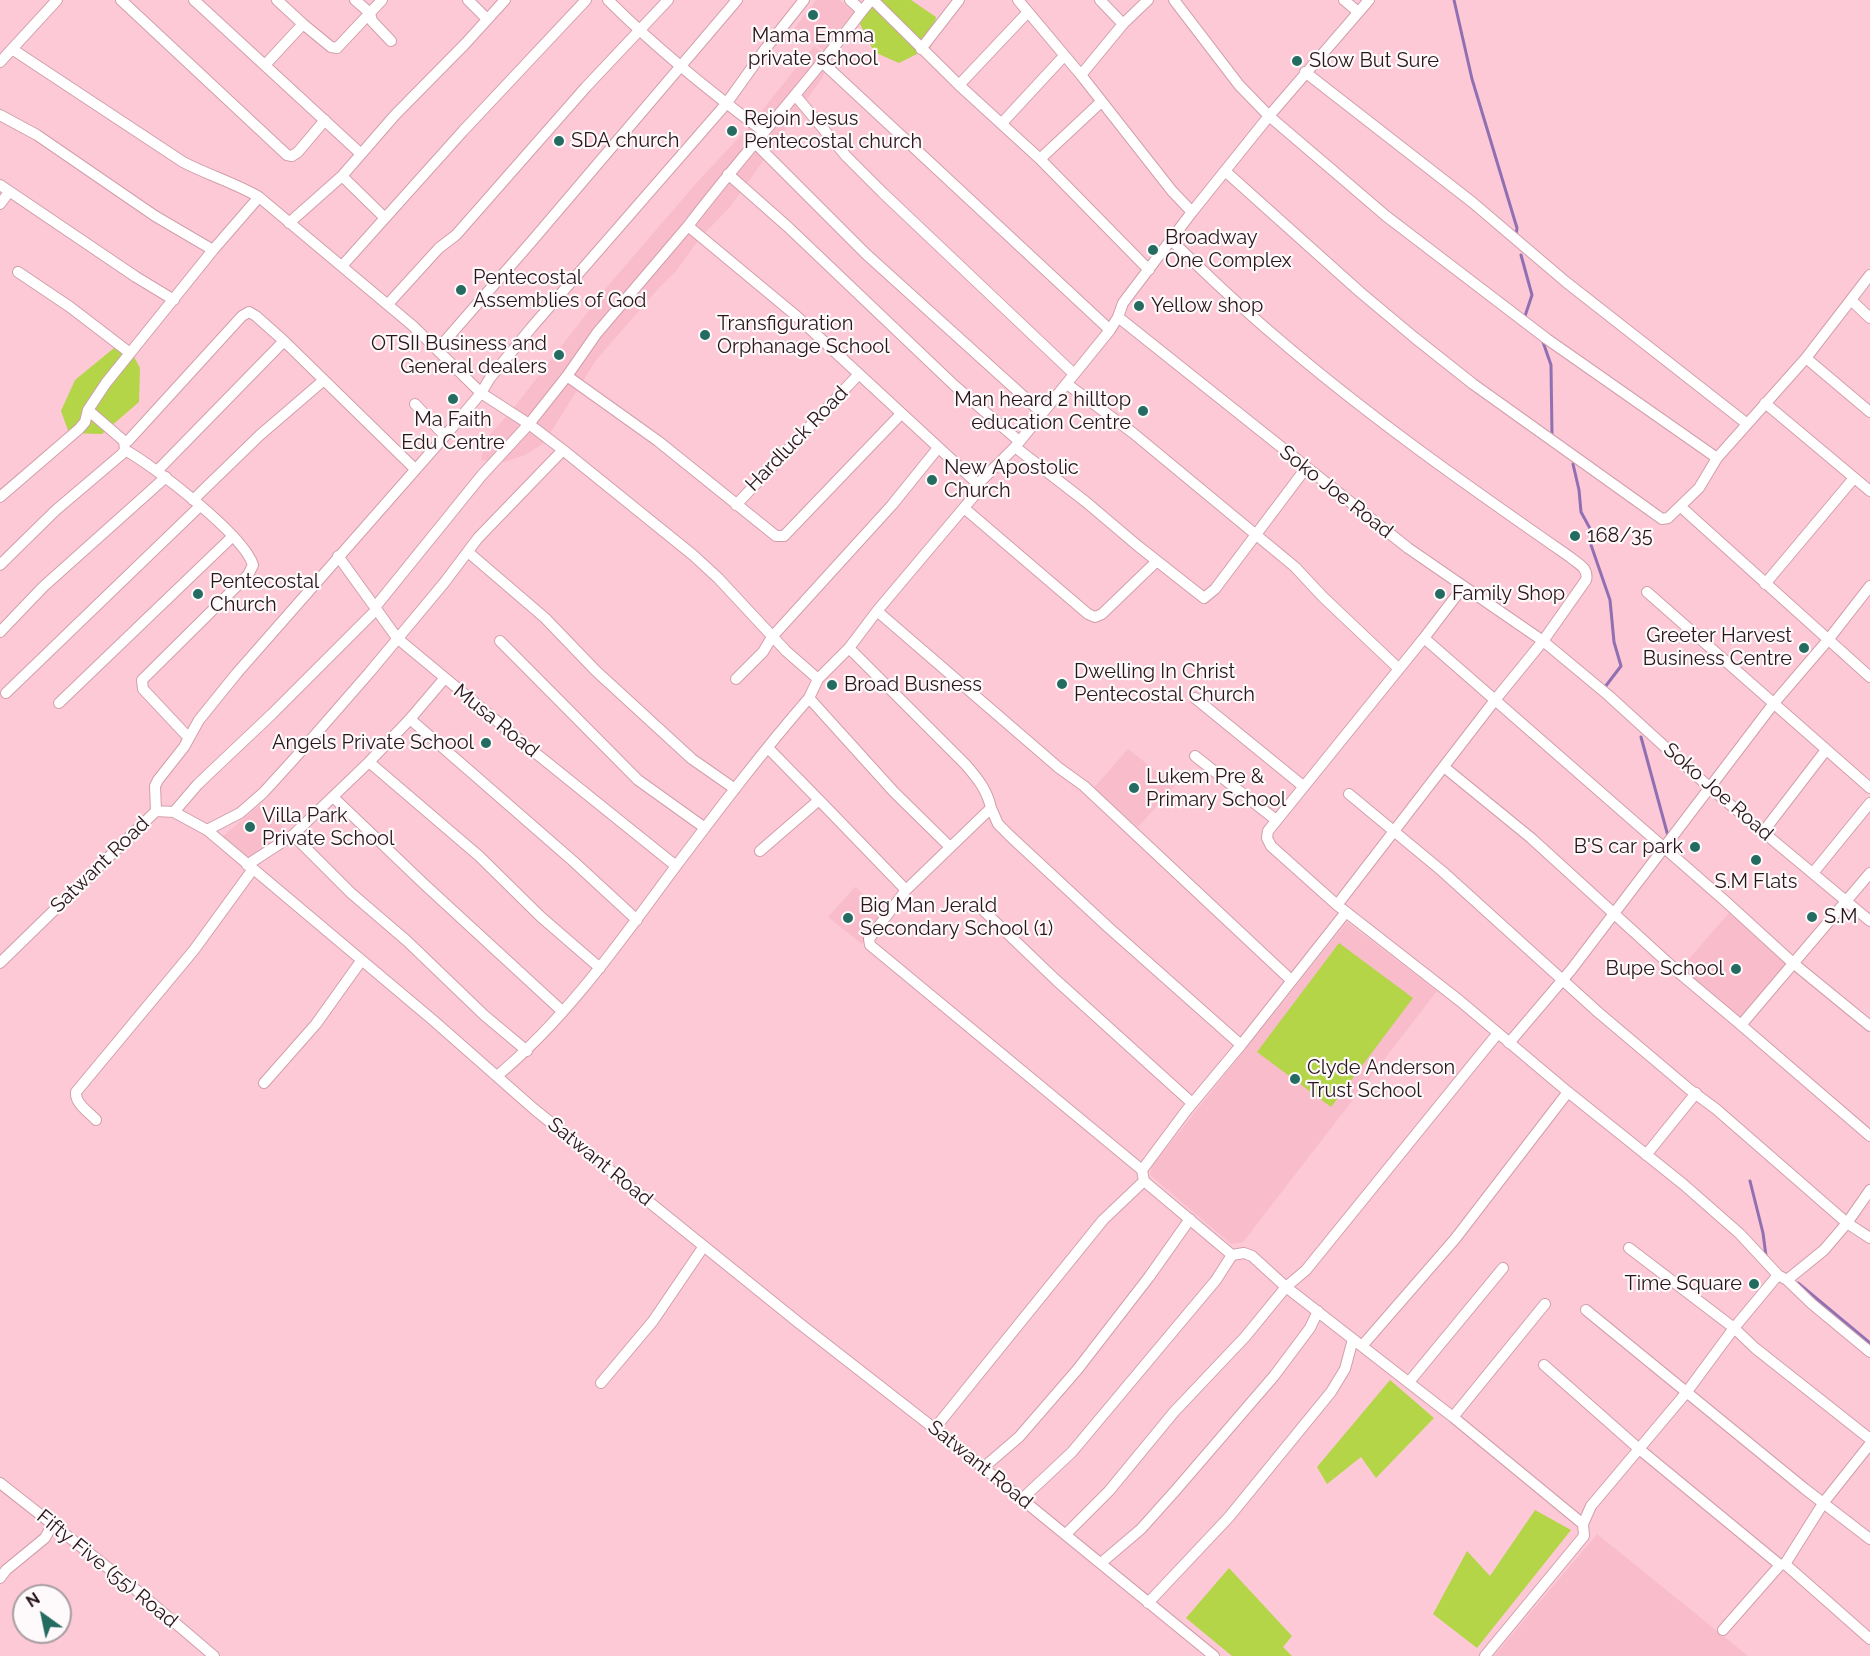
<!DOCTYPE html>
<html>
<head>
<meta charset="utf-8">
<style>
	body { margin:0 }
	#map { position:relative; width:1870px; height:1656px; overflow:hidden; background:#fdc9d6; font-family:Raleway,sans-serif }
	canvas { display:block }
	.north { position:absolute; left:12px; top:1584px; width:60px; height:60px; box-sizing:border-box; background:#fef9fa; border:2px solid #a89ea1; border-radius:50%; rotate:327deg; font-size:16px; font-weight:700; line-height:24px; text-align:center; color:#28161b }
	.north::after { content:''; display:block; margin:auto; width:21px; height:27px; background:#246b61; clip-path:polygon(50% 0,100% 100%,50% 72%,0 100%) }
</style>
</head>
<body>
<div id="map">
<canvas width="1870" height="1656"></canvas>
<div class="north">N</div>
</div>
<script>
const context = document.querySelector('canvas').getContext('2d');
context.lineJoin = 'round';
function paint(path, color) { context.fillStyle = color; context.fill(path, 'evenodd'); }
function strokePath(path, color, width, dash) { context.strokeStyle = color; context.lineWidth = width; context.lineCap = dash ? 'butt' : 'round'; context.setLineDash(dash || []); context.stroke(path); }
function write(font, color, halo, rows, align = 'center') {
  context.font = font + ' Raleway,sans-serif'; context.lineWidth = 4.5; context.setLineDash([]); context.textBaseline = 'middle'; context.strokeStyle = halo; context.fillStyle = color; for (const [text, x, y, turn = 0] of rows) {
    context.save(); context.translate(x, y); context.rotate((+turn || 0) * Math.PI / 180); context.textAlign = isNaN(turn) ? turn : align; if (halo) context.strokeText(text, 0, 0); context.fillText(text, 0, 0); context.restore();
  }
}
paint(new Path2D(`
	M816,0H839L856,13L826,52L794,29Z
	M814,46L828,57L823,77L730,207L699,239L676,271L657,290L596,360L544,443L525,455L505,462L481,460L486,439L513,409L607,287L699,180L746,130Z
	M1128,749L1175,786L1138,827L1093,789Z
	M260,805L288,832L249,864L222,837Z
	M855,887L886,913L862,944L828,917Z
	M1729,913L1791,969L1744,1023L1681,968Z
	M1347,922L1437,991L1243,1242L1231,1244L1150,1175L1152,1166Z
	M1597,1534L1748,1656H1494Z`), '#f8bccb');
paint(new Path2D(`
	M868,0H911L936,17L931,47L899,63L874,52L860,24Z
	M114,348L131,351L140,368L139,402L102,434L69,433L61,411L75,380Z
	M1339,943L1413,998L1331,1107L1257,1052Z
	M1390,1380L1434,1418L1376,1478L1361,1457L1327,1484L1317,1467Z
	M1535,1510L1571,1530L1477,1648L1433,1614L1467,1551L1490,1576Z
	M1229,1568L1292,1636L1283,1647L1292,1656H1232L1186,1618Z`), '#b3d547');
strokePath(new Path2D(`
	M1454,0L1472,79L1517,228L1516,235
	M1521,255L1532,295L1525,316L1527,319
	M1543,342L1551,365L1552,435
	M1573,464L1579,490L1581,512L1593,534L1591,545L1610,600L1614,642L1621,666L1605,687
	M1641,737L1668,836
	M1750,1181L1763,1233L1766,1256
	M1798,1283L1870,1343`), '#9070b3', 3);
const minor = new Path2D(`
	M121,0L287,155L292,156L298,152L325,120
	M194,0L360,153
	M277,0L303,24
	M355,0L370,13L372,21L391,41
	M468,0L487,19
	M608,0C656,48 709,91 763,131
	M850,0L862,11L871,0
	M873,0L959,85L1040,159L1149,270
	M1018,0L1081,75
	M1100,0L1123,24
	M1148,0L1123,24L1081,75L1172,191L1192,212
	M1174,0L1239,85L1269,116L1344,180L1386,216L1547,339L1717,458L1806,358L1870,275
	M1344,0L1358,12
	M862,11C807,85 744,152 688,226L794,314L978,484
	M12,49L57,0
	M921,49L959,0
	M0,62L12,49L183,162C208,175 235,183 259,197
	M823,63L1110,330L1118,317L1408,548L1543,641L1608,695L1709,787L1870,921
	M265,65L303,24L331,47L337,48L382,0
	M1305,72L1472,202L1566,282L1746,423
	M959,85L1028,12
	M795,95L846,156L883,193L1074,374
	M0,115L37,135L155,216L213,250
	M1002,123L1064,56
	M754,142L866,254L1042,413
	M1040,159L1101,102
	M1225,171L1360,292L1415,338L1473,384L1662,519L1668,518L1699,488L1717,458
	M728,174L788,227L955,386L1019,441
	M342,176L385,218
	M0,185L136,277L174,300
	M0,204L9,192
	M289,223L342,176L395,115L465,44L505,0
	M1171,240C1205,273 1239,306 1275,336C1368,416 1469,487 1570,557C1578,564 1589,568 1586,580L1543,641L1495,700L1337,905L1346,912
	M342,266L463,131L586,0
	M18,272L70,307L130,353
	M1851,300L1870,318
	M388,304L439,248L456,235L586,87L668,0
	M1118,317L1123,303L1192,212L1269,116L1369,0
	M1110,330L1015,447L978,484L973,497L877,611L1059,768L1084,786L1291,980
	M438,349L532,241L737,0
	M1806,358L1870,412
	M567,376L658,441L776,536H784L901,414
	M1067,384L1133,433L1295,567L1323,597L1398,668
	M1765,403L1870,491
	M415,404L445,436
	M124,441L88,410L106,383L213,250L259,197L413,326L481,393L529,424L567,376L597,333L688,226
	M1015,447L1086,502L1138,546L1204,598L1215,589L1306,468
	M125,450C154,466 244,535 253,565L248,575L142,680L143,689L188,737
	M157,471L284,341
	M0,497L79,429L85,422L88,410
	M193,500L260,435L324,380
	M736,505L859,374
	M1681,507L1870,677
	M964,508L1088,614L1095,617L1102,614L1157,561
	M468,552L545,618L596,671L692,759L735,789
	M338,556L397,638L533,751L676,866
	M0,565L56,510L122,454L125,450L124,441H128L242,316L249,312L256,316L284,341L415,469
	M1765,584L1854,478
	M1463,587L1424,638L1724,900L1793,963L1870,1026
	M1647,592L1870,788
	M376,606L482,475L529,424L563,450
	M0,632L43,587L166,477
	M500,641L638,780L705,828
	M849,648L966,765C978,779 987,790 991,808
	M736,679L763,652L772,637L892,505L938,448
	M6,693L200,506
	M809,698L818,679L849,648L877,611
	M1195,698L1303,786
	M59,703L233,536
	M410,719L573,861L637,920
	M768,748L819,800
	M1195,756L1276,820
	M369,762L479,856L541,917L600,968
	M1444,767L1531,838L1678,972L1741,1025
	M1349,794L1442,871L1599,1013L1689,1089L1716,1109L1847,1223L1870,1238
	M333,797L424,884L562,1011
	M156,811L155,786L158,780L184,747L199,720L237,673L445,436L481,393L490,378L531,328L726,104L766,48L804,0
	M174,812L198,784L272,714L376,610
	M207,830L240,813L263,793L294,759L369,673L444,583L478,538L563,450L693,555L718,578L786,651L818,679
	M1763,832L1826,750
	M293,835L351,893L407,941L484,1015L527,1051
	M760,851L819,800L906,890
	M247,865L293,835L369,762L410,719L444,679
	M1813,873L1870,803
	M1870,873L1741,1025L1870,1136
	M1337,905L1271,846L1267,838L1268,831L1424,638
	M984,911L1056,980L1192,1103
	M0,963L156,811L174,812L207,830L434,1021L534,1109L799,1323L958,1447L1214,1656
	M1509,1043L1571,970L1774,703L1828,640L1870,586
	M497,1076C568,1017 621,940 676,866C719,809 762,752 809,698L894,792L950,847
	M264,1083L316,1024L361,961
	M96,1120C89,1112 75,1104 76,1092L194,950L253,869
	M1646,1155L1696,1093
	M1142,1170L870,945L869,939L906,890L991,808L998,824L1010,836L1108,927L1241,1045
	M1144,1181L1142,1170L1186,1111L1241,1045L1346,912L1460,1001L1568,1092L1683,1184L1740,1234L1778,1275L1787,1280L1812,1304L1870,1352
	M1629,1248L1734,1328L1755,1348L1870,1439
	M1787,1280L1824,1250L1847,1223L1870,1190
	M1586,1310L1805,1489L1870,1539
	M1362,1346L1455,1239L1568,1092
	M1544,1365L1638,1448L1780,1565L1785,1564L1870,1639
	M1409,1382L1503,1268
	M601,1383L653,1321L704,1246
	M1453,1417L1545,1304
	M935,1428L1103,1220L1144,1181L1232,1255L1244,1253L1252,1256L1286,1287L1453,1417L1583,1524
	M983,1468L1019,1437L1077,1370L1149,1277L1190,1219
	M0,1483L140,1593L214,1656
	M1022,1499L1072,1452L1216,1280L1232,1255
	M1066,1534L1109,1491L1174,1412L1245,1337L1286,1287L1306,1270L1498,1033
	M1101,1563L1141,1529L1175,1491L1274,1376L1310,1328L1318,1311
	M1785,1564L1824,1502L1870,1444
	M0,1578L6,1570L45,1538L52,1525
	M1148,1603L1229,1517L1331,1392L1345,1369L1353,1339
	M1723,1630L1780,1565
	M1485,1656L1584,1536L1583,1524L1591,1506L1686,1393L1734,1328L1778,1275`);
strokePath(minor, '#d19fab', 12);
strokePath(minor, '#fff', 10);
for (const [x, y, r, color] of [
	[813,15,6,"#246b61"],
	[1297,61,6,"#246b61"],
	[732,131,6,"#246b61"],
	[559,141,6,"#246b61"],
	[1153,250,6,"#246b61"],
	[461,290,6,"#246b61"],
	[1139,306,6,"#246b61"],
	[705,335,6,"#246b61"],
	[559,355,6,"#246b61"],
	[453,399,6,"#246b61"],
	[1143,411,6,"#246b61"],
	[932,480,6,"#246b61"],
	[1575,536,6,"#246b61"],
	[198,594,6,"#246b61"],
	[1440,594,6,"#246b61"],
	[1804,648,6,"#246b61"],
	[1062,684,6,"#246b61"],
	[832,685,6,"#246b61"],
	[486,743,6,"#246b61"],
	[1134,788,6,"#246b61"],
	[250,827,6,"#246b61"],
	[1695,847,6,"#246b61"],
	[1756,860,6,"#246b61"],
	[1812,917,6,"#246b61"],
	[848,918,6,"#246b61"],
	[1736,969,6,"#246b61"],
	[1295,1079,6,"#246b61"],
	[1754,1284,6,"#246b61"]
]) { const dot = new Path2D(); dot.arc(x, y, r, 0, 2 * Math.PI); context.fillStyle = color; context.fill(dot); strokePath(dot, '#fef9fa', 2); }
write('20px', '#28161b', '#fef9fa', [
	["Mama Emma",813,36,"center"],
	["private school",813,59,"center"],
	["Slow But Sure",1309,61],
	["Rejoin Jesus",744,119],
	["Pentecostal church",744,142],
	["SDA church",571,141],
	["Broadway",1165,238],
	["One Complex",1165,261],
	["Pentecostal",473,278],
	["Assemblies of God",473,301],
	["Yellow shop",1151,306],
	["Transfiguration",717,324],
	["Orphanage School",717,347],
	["OTSII Business and",547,344,"right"],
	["General dealers",547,367,"right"],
	["Man heard 2 hilltop",1131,400,"right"],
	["education Centre",1131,423,"right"],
	["Ma Faith",453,420,"center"],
	["Edu Centre",453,443,"center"],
	["New Apostolic",944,468],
	["Church",944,491],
	["168/35",1587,536],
	["Pentecostal",210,582],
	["Church",210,605],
	["Family Shop",1452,594],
	["Greeter Harvest",1792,636,"right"],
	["Business Centre",1792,659,"right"],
	["Dwelling In Christ",1074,672],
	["Pentecostal Church",1074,695],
	["Broad Busness",844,685],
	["Angels Private School",474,743,"right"],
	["Lukem Pre &",1146,777],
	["Primary School",1146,800],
	["Villa Park",262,816],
	["Private School",262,839],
	["B'S car park",1683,847,"right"],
	["S.M Flats",1756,882,"center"],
	["Big Man Jerald",860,906],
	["Secondary School (1)",860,929],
	["S.M",1824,917],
	["Bupe School",1724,969,"right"],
	["Clyde Anderson",1307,1068],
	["Trust School",1307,1091],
	["Time Square",1742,1284,"right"]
], 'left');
write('20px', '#28161b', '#fef9fa', [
	["Hardluck Road",797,439,-46],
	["Soko Joe Road",1336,492,38],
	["Musa Road",496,721,39],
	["Soko Joe Road",1718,792,41],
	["Satwant Road",100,865,-44],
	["Satwant Road",600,1162,39],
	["Satwant Road",980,1465,39],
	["Fifty Five (55) Road",107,1569,39]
]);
</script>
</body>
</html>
